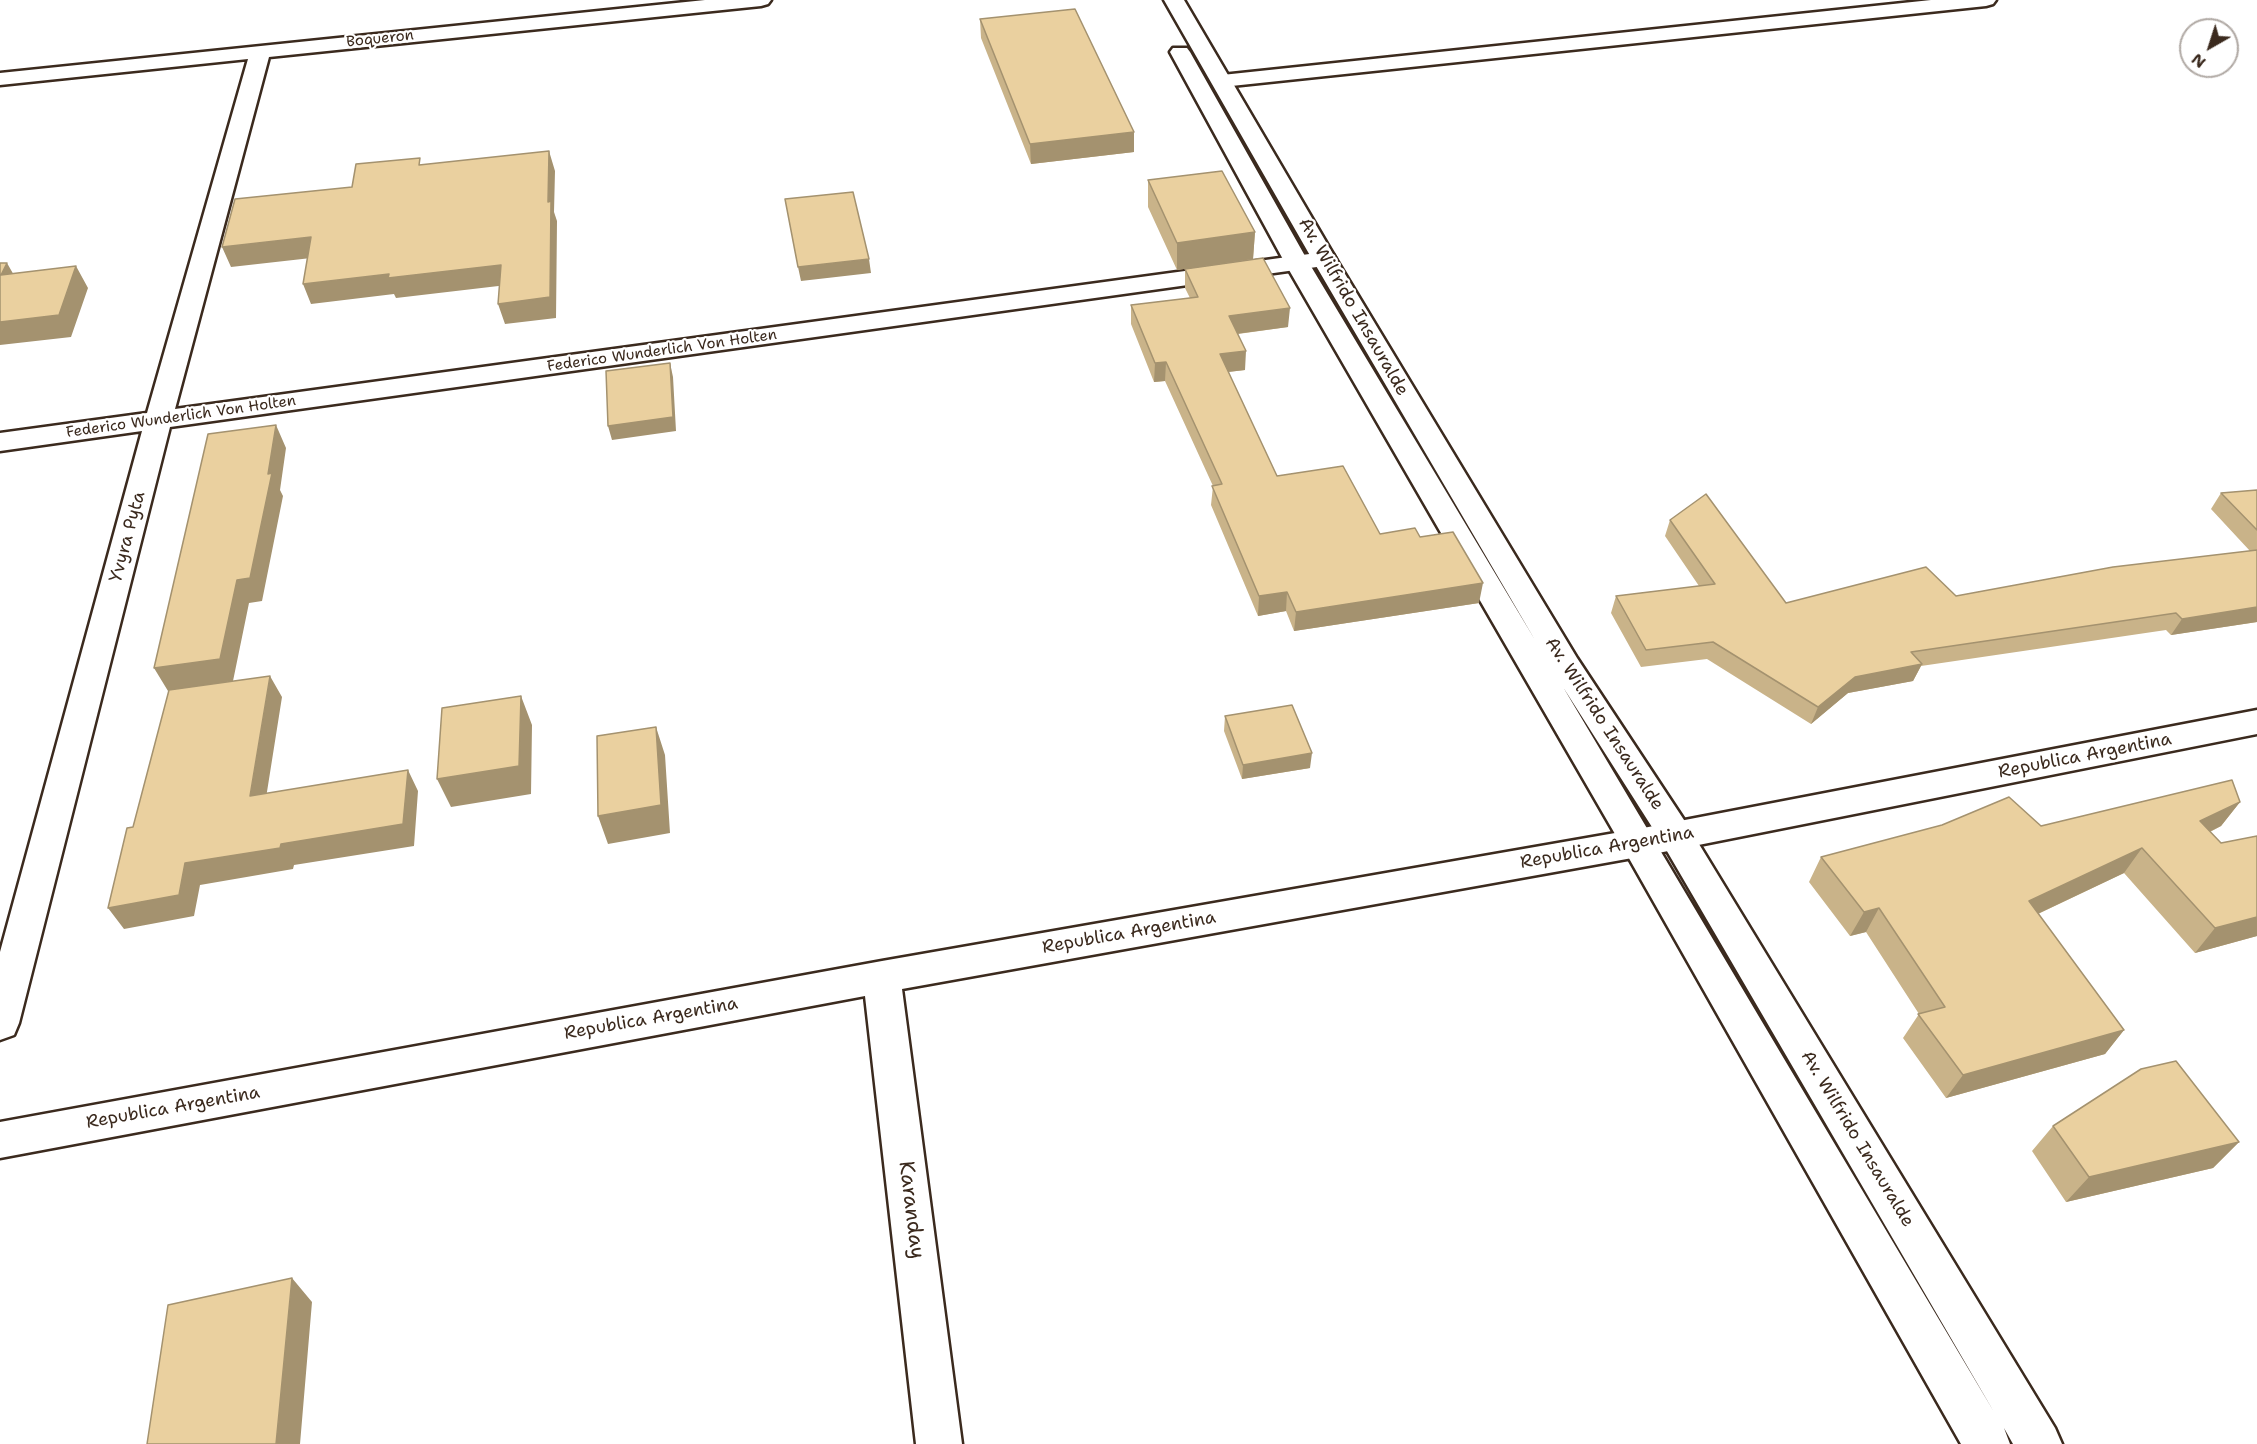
<!DOCTYPE html>
<html>
<head>
<meta charset="utf-8">
<style>
	body { margin:0 }
	#map { position:relative; width:2257px; height:1444px; overflow:hidden; background:#fff; font-family:"Shantell Sans",sans-serif }
	canvas { display:block }
	.north { position:absolute; left:2179px; top:18px; width:60px; height:60px; box-sizing:border-box; background:#fff; border:2px solid #b1aaa5; border-radius:50%; rotate:219deg; font-size:16px; font-weight:700; line-height:24px; text-align:center; color:#3b2a1e }
	.north::after { content:''; display:block; margin:auto; width:21px; height:27px; background:#3b2a1e; clip-path:polygon(50% 0,100% 100%,50% 72%,0 100%) }
</style>
</head>
<body>
<div id="map">
<canvas width="2257" height="1444"></canvas>
<div class="north">N</div>
</div>
<script>
const context = document.querySelector('canvas').getContext('2d');
context.lineJoin = 'round';
function strokePath(path, color, width, dash) { context.strokeStyle = color; context.lineWidth = width; context.lineCap = dash ? 'butt' : 'round'; context.setLineDash(dash || []); context.stroke(path); }
function paint(path, color) { context.fillStyle = color; context.fill(path, 'evenodd'); }
function write(font, color, halo, rows, align = 'center') {
  context.font = font + ' "Shantell Sans",sans-serif'; context.lineWidth = 4.5; context.setLineDash([]); context.textBaseline = 'middle'; context.strokeStyle = halo; context.fillStyle = color; for (const [text, x, y, turn = 0] of rows) {
    context.save(); context.translate(x, y); context.rotate((+turn || 0) * Math.PI / 180); context.textAlign = isNaN(turn) ? turn : align; if (halo) context.strokeText(text, 0, 0); context.fillText(text, 0, 0); context.restore();
  }
}
const street = new Path2D(`
	M705,0H771L768,4L761,6L269,57L175,409L1324,252L1333,254L1336,259L1333,264L1324,266L170,427L19,1023L14,1035L0,1040V952L142,431L0,451V433L147,413L248,59L0,85V73Z
	M1931,0H1996L1993,4L1986,6L1222,87L1215,85L1212,81L1215,77L1222,75Z
	M2257,710V734L1638,857L902,989L962,1444H916L865,996L0,1158V1122L882,961L1638,829Z`);
const secondary = new Path2D(`
	M1164,0H1184L1336,259L1577,658L1688,826L2055,1428L2062,1444H2013L2004,1428L2010,1444H1961L1626,853L1285,263L1170,52L1173,48H1187L1190,52L1309,263L1535,640L1312,259ZM1563,687L1664,846L1994,1412Z`);
strokePath(street, '#3b2a1e', 5);
strokePath(secondary, '#3b2a1e', 5);
paint(street, '#fff');
paint(secondary, '#fff');
paint(new Path2D(`
	M980,19L1134,152L1031,164L981,38Z
	M1148,180L1255,232L1253,259L1177,270L1148,207Z
	M1185,269L1288,327L1238,334L1245,370L1228,372L1277,476L1380,534L1420,537L1479,603L1294,631L1286,611L1258,616L1211,505L1213,486L1165,381L1154,382L1131,324V305L1190,298L1185,288Z
	M2257,490V622L2171,635L2166,630L1921,666L1913,681L1848,693L1811,724L1707,659L1641,667L1611,613L1616,596L1699,586L1665,536L1670,520L1786,603L1956,596L2250,551L2211,509L2221,493Z
	M1225,716L1310,768L1242,779L1224,731Z
	M2240,802L2221,826L2210,832L2221,843L2257,836V936L2195,953L2124,873L2038,914L2124,1030L2105,1054L1946,1098L1903,1038L1919,1014L1866,932L1850,936L1809,882L1821,857L2041,826Z
	M2053,1126L2239,1142L2213,1168L2066,1202L2032,1151Z`), '#c9b389');
paint(new Path2D(`
	M1134,132V152L1031,164L1030,144Z
	M549,151L555,171L554,212L557,221L556,318L505,324L498,304L548,202Z
	M1255,232L1253,259L1177,270V243Z
	M311,237L320,257L231,267L222,247Z
	M869,259L871,273L801,281L798,267Z
	M7,263L19,284L1,275Z
	M501,265L507,285L396,298L394,294L311,304L303,284L389,274Z
	M76,266L88,288L71,337L0,345V322Z
	M1290,308L1288,327L1228,335L1229,316Z
	M1246,351L1245,370L1219,373L1220,354Z
	M1166,362L1165,381L1154,382L1155,363Z
	M670,363L673,377L676,431L612,440L608,426Z
	M276,425L286,448L280,490L283,496L262,601L249,603L233,681L168,691L154,668L268,474Z
	M1483,583L1479,603L1294,631L1296,612Z
	M1287,592L1286,611L1258,616L1259,596Z
	M2257,607V622L2171,635L2182,619Z
	M1922,664L1913,681L1848,693L1811,724L1818,707L1855,677Z
	M270,676L282,697L263,817L250,796Z
	M521,696L532,725L531,794L451,807L437,779Z
	M656,727L665,755L670,833L608,844L598,816Z
	M1312,753L1310,768L1242,779L1243,765Z
	M408,770L418,791L414,846L294,865L293,869L200,885L194,916L124,929L108,908L185,863L281,844Z
	M2240,802L2221,826L2181,846L2200,821Z
	M2142,848L2124,873L2012,926L2029,901Z
	M1879,908L1866,932L1850,936L1864,912Z
	M2257,917V936L2195,953L2215,928Z
	M2124,1030L2105,1054L1946,1098L1963,1075Z
	M2239,1142L2213,1168L2066,1202L2089,1177Z
	M292,1278L312,1302L300,1444H276Z`), '#a4926f');
const building = new Path2D(`
	M1075,9L1134,132L1030,144L980,19Z
	M549,151L548,202L551,201L550,297L498,304L501,265L388,278L389,274L303,284L311,237L222,247L235,199L352,187L356,164L420,158L419,165Z
	M1222,171L1255,232L1177,243L1148,180Z
	M853,192L869,259L798,267L785,199Z
	M1263,258L1290,308L1229,316L1246,351L1220,354L1277,476L1343,466L1380,534L1415,528L1420,537L1453,532L1483,583L1296,612L1287,592L1259,596L1212,486L1222,484L1166,362L1155,363L1131,305L1198,297L1185,269Z
	M0,263H7L1,275L76,266L59,315L0,322Z
	M670,363L673,417L608,426L606,371Z
	M276,425L268,474L272,473L250,578L237,580L220,659L154,668L208,434Z
	M2257,490V530L2221,493Z
	M1706,494L1786,603L1926,567L1956,596L2113,567L2257,550V607L2182,619L2176,613L1911,652L1922,664L1855,677L1818,707L1713,642L1646,650L1616,596L1715,584L1670,520Z
	M270,676L250,796L408,770L403,824L281,844L280,848L185,863L179,895L108,908L127,828L133,827L169,690Z
	M521,696L519,766L437,779L442,708Z
	M1292,705L1312,753L1243,765L1225,716Z
	M656,727L661,805L598,816L597,736Z
	M2232,780L2240,802L2200,821L2221,843L2257,836V917L2215,928L2142,848L2029,901L2124,1030L1963,1075L1918,1014L1945,1007L1879,908L1864,912L1821,857L1942,825L2009,797L2041,826Z
	M2176,1061L2239,1142L2089,1177L2053,1126L2141,1069Z
	M292,1278L276,1444H147L168,1305Z`);
paint(building, '#ead09f');
strokePath(building, '#a4926f', 1.5);
write('15px', '#3b2a1e', '#fff', [
	["Boqueron",380,39,-6],
	["Federico Wunderlich Von Holten",662,351,-8],
	["Federico Wunderlich Von Holten",181,417,-8]
]);
write('18px', '#3b2a1e', '#fff', [
	["Av. Wilfrido Insauralde",1353,307,60],
	["Yvyra Pyta",128,537,-75],
	["Av. Wilfrido Insauralde",1604,724,57],
	["Republica Argentina",2085,756,-11],
	["Republica Argentina",1607,848,-10],
	["Republica Argentina",1129,933,-10],
	["Republica Argentina",651,1019,-10],
	["Republica Argentina",173,1108,-10],
	["Av. Wilfrido Insauralde",1857,1139,59]
]);
write('21px', '#3b2a1e', '#fff', [
	["Karanday",911,1210,83]
]);
</script>
</body>
</html>
